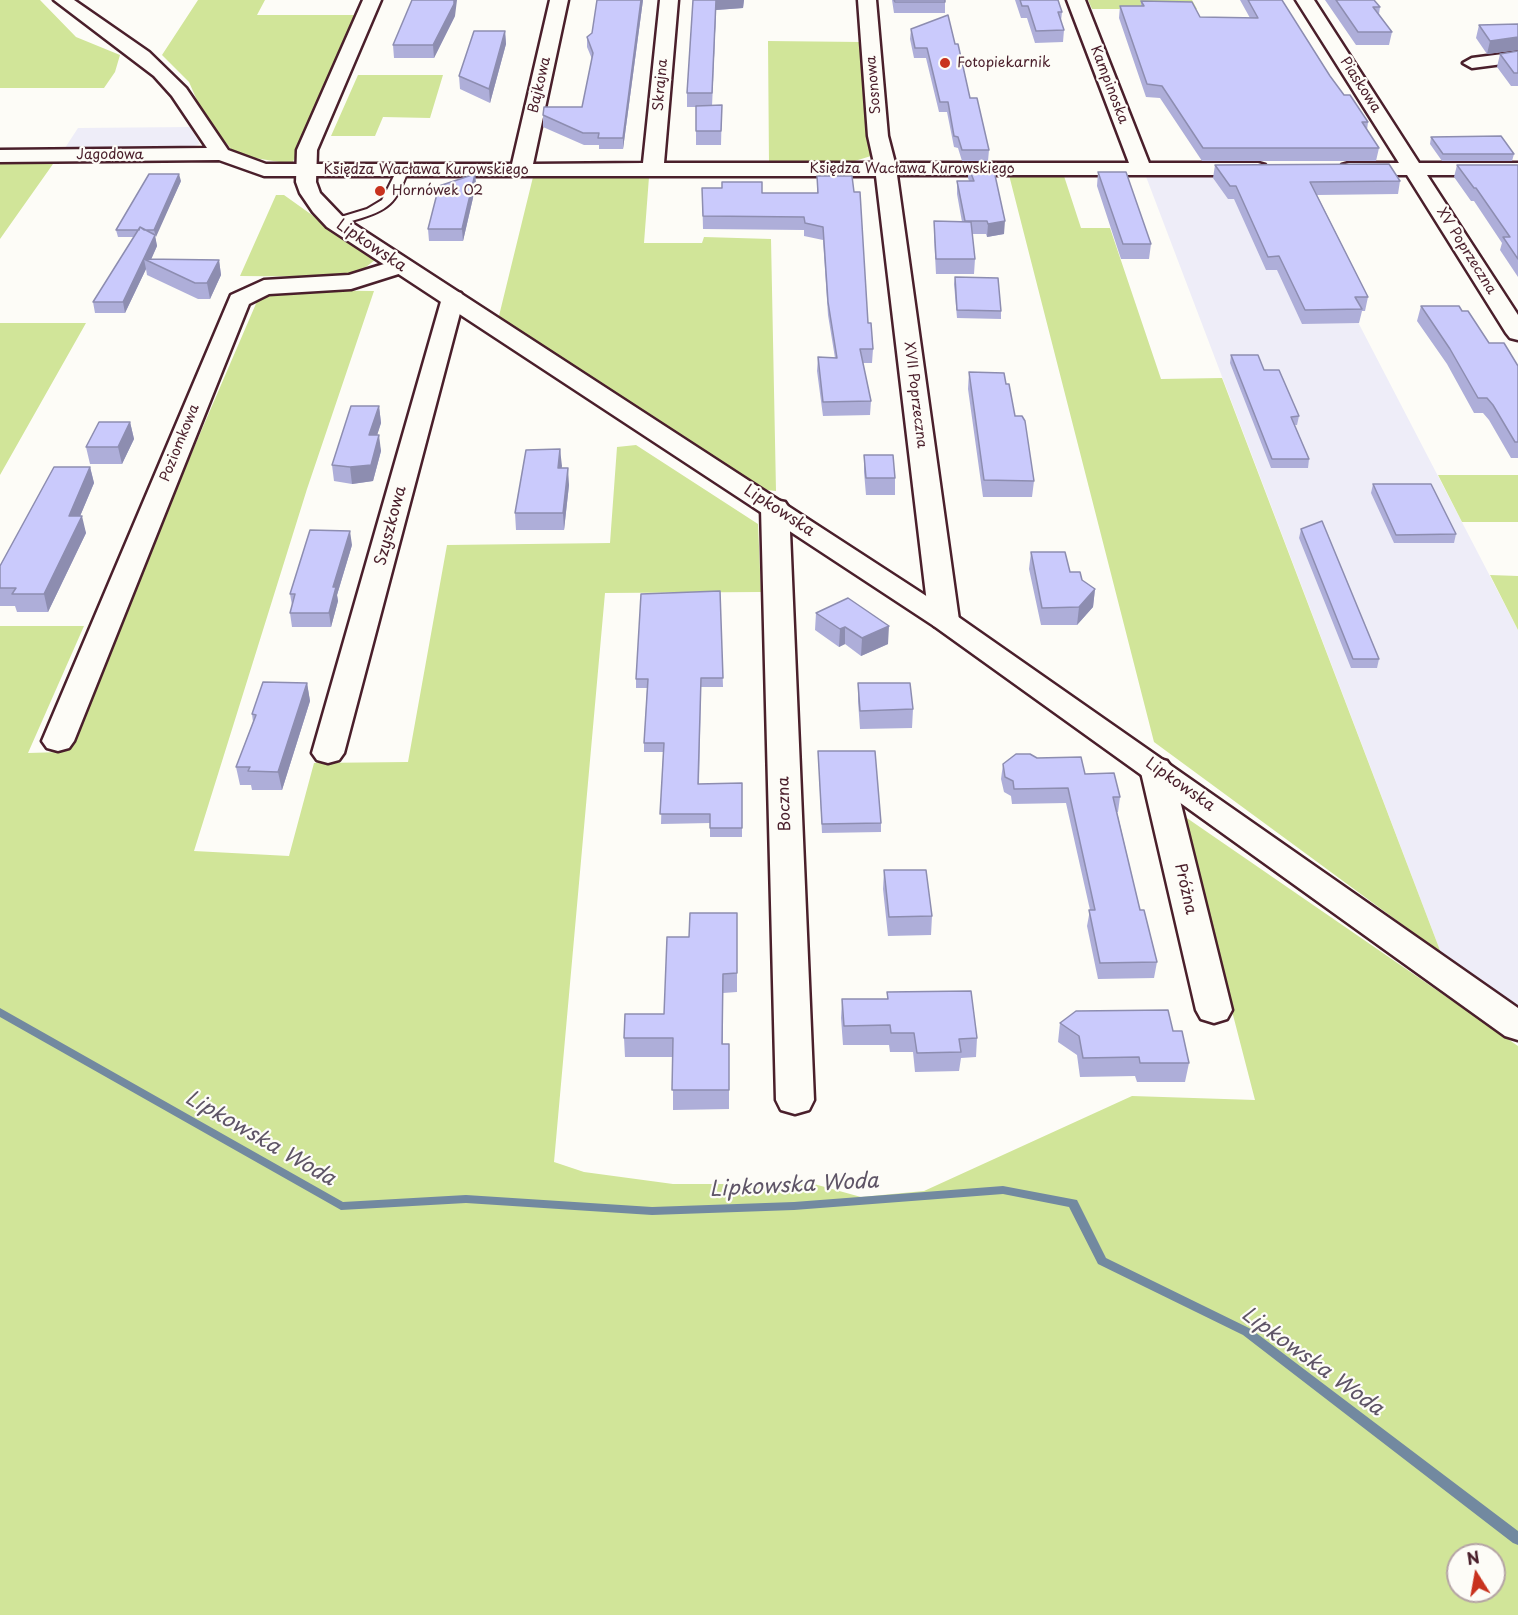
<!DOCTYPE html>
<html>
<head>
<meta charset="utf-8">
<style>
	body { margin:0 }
	#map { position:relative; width:1518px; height:1615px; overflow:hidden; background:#fdfcf7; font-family:"Playpen Sans",sans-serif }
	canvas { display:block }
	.north { position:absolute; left:1446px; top:1543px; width:60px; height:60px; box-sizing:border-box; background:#fdfcf7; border:2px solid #b5a4a5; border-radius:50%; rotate:349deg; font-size:16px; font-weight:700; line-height:24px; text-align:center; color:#4a1f2b }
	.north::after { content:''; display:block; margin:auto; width:21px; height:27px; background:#c8321e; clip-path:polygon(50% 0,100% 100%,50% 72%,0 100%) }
</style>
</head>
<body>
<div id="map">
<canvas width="1518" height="1615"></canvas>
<div class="north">N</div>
</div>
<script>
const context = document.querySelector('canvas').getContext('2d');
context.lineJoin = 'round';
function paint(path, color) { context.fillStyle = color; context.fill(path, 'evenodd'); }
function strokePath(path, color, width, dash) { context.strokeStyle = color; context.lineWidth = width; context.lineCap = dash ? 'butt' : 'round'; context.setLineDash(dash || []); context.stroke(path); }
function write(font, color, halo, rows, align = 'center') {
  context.font = font + ' "Playpen Sans",sans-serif'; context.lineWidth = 4.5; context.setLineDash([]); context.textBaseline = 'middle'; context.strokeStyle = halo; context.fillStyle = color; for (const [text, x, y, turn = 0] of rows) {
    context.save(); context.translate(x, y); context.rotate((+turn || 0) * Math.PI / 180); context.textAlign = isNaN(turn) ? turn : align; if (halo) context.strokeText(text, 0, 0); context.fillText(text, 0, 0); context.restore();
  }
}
paint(new Path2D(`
	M190,127L200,144L180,151H63L78,128Z
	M1145,174H1224L1347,301L1518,630V1017L1446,966Z`), '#eeedf8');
paint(new Path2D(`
	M0,0H40L76,37L120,55L115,72L104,88H0Z
	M198,0H265L257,15H358L292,164L236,155L203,114L189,82L162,55Z
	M1088,0H1192L1197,9H1092Z
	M768,41L861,42L871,156L845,164H769Z
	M358,75H443L430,118L383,117L375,136H331Z
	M47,160L53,164L0,239V161Z
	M1009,175L1064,176L1081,228H1110L1161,379L1222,378L1441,953L1154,742Z
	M533,177H649L644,243H702L704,237L771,239L776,491L759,489L498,320Z
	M276,195H284L375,260L353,277L240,276Z
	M285,290L374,291L307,489L194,851L289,856L314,763L408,762L447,545L610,543L617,447L636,445L758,524L761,592L605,593L554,1162L584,1172L673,1184H814L861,1197L924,1191L1132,1096L1255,1100L1181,814L1518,1046V1615H0V626H84L28,753L63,752L258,299ZM1458,1555H1494V1591H1458Z
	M0,323H86L0,475Z
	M1438,475H1518V522H1462Z
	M1490,575L1518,576V630Z`), '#d1e599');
paint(new Path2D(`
	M0,1008L343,1202L466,1195L652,1207L794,1202L1003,1186L1077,1200L1106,1258L1251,1329L1518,1531V1545L1513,1543L1243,1335L1098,1264L1069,1207L1003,1194L794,1210L652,1215L466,1203L341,1210L0,1017Z`), '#7289a0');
const lane = new Path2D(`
	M398,168L408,170C397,203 388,211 355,220C347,222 339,226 331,224V220L367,209L382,200Z`);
const street = new Path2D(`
	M54,0H74L149,52L186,88L228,150L266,164H512L550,0H568L533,164L643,163L660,0H678L664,163H874L868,136L858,0H876L888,136L895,163H1129L1067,0H1085L1149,163H1258L1265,165L1268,169L1265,173L1258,175H897L959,620L954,626L944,629L934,626L929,620L876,176H264L219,160L0,162V150L207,148L172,96L154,76Z
	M1296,0H1314L1419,163H1518V175H1427L1518,315V340L1510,338L1506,333L1407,175H1349L1342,173L1339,169L1342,165L1349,163H1399Z
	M1518,52V62L1472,68L1463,63L1472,58Z
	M400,259L408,261L411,266L408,271L351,289L269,294L249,304L74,741L69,748L58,751L47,748L42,741L231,295L264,280L349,275Z
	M453,291L461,293L464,298L344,753L339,760L328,763L317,760L312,753L442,298L445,293Z
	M775,500L785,502L789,508L814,1100L809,1110L795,1114L781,1110L776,1100L761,508L765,502Z
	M1156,758L1167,761L1172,768L1232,1010L1227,1019L1214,1023L1201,1019L1196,1010L1140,768L1145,761Z`);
const secondary = new Path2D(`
	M363,0H381L317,150L316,182L320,193L343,217L954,614L1518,1008V1040L1505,1036L934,626L327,227L313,212L300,193L296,182L297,150Z`);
strokePath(lane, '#4a1f2b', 4);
strokePath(street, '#4a1f2b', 5);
strokePath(secondary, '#4a1f2b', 5);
paint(lane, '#fdfcf7');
paint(street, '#fdfcf7');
paint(secondary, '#fdfcf7');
paint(new Path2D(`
	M643,0L623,149H599V145H584L543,127V115L582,107L592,59L587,47V37Z
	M693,0H744L743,8L716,10L712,106L722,105L721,145H696V107H687V93Z
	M892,0H945V13H894Z
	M1015,0H1058L1062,12L1061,21L1064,30L1063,42L1035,43L1027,18H1021Z
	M1240,0H1282L1330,76L1344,95L1368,122L1367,130L1379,148L1376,161H1202L1160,98L1146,97L1119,18L1120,6H1141V1L1200,17L1250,18Z
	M1325,0H1374L1380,7L1379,14L1392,32L1389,45H1356Z
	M455,16L434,58H394L393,45Z
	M1518,24V50L1487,54L1476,38L1479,25Z
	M911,29L955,44L970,98L989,150L988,161H962L958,148L954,147L947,112H939L926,58H914L910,39Z
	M505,31L506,44L490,103L460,89L459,76Z
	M1518,51V86H1511L1497,67L1500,54Z
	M1431,137L1514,154L1512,161H1442L1430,144Z
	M1215,165L1400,181L1398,194L1317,195L1368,297L1365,311H1362L1359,323L1302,324L1277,270H1266L1234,199H1228L1213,178Z
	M1457,165H1518V277L1500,250L1502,243L1474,201H1471L1454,177Z
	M968,166L1004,234L987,237L986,234H972L975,259L974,274H936L934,236V221L962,222L957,194V181H969L968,178Z
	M1098,172L1151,244L1149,259H1121L1097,186Z
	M475,174L476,185L463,241H429L428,229Z
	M817,176L868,323L873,349L872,363H863L871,401L870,415L823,416L817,371L818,357L835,358L828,315L823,240L804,236V230L703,229L702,188L762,193H817Z
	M181,181L155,237L157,246L151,259L219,260L221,275L210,299H198L147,275L146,269L125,313H95L93,302L134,237H118L116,230Z
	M955,277L1001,311V319L957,318L954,284Z
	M1421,306L1462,311L1489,343L1518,366V458H1511L1489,420L1483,413H1474L1447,364L1417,321Z
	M1231,355L1264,370L1299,416L1297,425H1294L1309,459L1308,468H1271L1230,363Z
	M969,372L1006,384L1034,481L1032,497H983L968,389Z
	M379,406L381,423L377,435L381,451L373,481L352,484L334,481L332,465Z
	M130,422L134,439L122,464H90L86,447Z
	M560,449L561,468L569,485L564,530H516L515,513Z
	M864,455L895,478V495H866L864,472Z
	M90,467L94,483L80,516L86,533L48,612H17L15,606H0V566Z
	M1373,484L1456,534L1454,543H1394L1371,493Z
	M1301,529L1379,659L1377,668H1351L1299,538Z
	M352,545L337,595L338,601L331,627H292L290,613L292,605L290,594Z
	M1031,552L1070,572L1095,589L1093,607L1077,625H1041L1029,569Z
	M720,591L723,687H701L699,784L742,783V837H710V823L661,824L663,752H644V743L647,688H636V679Z
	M816,613L888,644L861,656L845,644L839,647L815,630Z
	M307,683L310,701L282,790H252L251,785H240L236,767L253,722L252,714Z
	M858,683L913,709L912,728L860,729L858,701Z
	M818,751L881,823V832L822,833Z
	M1037,758L1085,774L1120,797L1118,812H1117L1140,910L1157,962L1154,978L1098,979L1087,926L1090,910L1066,803L1012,804L1011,796L1004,792L1001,779L1003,764Z
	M884,870L932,916L931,935L888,936L883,889Z
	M737,913V992L723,993V1044H729V1109L673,1110V1057H625L624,1038L664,1014L689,937Z
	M887,992L977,1038L976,1057L961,1058L959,1071L915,1072L913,1052H890L889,1045H843L841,1018L842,999H887Z
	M1060,1023L1173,1031L1189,1063L1185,1082H1137L1135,1076L1080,1077L1077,1055L1058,1042Z`), '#aeaed9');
paint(new Path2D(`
	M454,0H457L455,16L434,58L433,45Z
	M641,0H643L623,149V138Z
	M716,0H744L743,8L716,10L712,107Z
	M505,31L506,44L490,103L489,89Z
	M1518,37V50L1487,54L1490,41Z
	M179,174L181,181L156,237L154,230Z
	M475,174L476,185L463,241L462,229Z
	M1005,221L1004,234L987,237L988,224Z
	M155,235L157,246L150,262L144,259L146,269L125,313L123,302Z
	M219,260L221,275L210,299L207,283Z
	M379,406L381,423L372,451L369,435Z
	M130,422L134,439L122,464L118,447Z
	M379,435L381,451L373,481L352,484L350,467Z
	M560,449L562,466L559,485L558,468Z
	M90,467L94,483L73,533L69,516Z
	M568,468L569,485L564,530L563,513Z
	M82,516L86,533L48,612L44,594Z
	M350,531L352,545L337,595L338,601L331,627L329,613L333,587Z
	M1095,589L1093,607L1077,625L1079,607Z
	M889,626L888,644L861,656L862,638Z
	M845,627V644L839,647L840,629Z
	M307,683L310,701L282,790L278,772Z`), '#8d8db0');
const building = new Path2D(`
	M412,0H454V4L433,45H393Z
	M597,0H641L623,138H598L599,133H583L543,115L544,107H582L593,53L587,37L592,33Z
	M693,0H716L712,93H687Z
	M894,0H945V2H895Z
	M1020,0H1058L1062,12H1058L1064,30L1036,31L1028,6H1022Z
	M1248,0H1282L1330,76L1344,95H1350L1368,122H1362L1379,148H1203L1162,86L1147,84L1120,6H1144L1141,1L1192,2L1200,17L1258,18Z
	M1336,0H1374L1380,7H1373L1392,32H1358Z
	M948,15L955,44H958L970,98H977L989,150H962L958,137L954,136L948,102H940L927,48H915L911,29Z
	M1518,24V37L1490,41L1479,25Z
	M474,31H505L489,89L459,76Z
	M1518,51V73H1514L1500,54Z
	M722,105L721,131H696V106Z
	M1501,136L1514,154H1443L1431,137Z
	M1389,164L1400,181L1310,182L1368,297H1355L1362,309L1305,310L1279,256L1268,257L1236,186H1230L1215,165Z
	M1457,165H1518V259L1503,237H1510L1476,188H1474Z
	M968,166H993L1005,221L988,224L987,221H965L957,181H974Z
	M1098,172H1126L1151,244H1123Z
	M149,174H179L154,230H144L140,227L139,230H116Z
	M475,174L462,229H428L439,186Z
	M817,176H852L854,192H860L868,323H871L873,349H860L871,401L823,402L818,357L837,358L828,302L823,227L805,223L804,217L703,216L702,188H722V182H762V193H818Z
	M934,221L971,222L975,259H936Z
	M140,227L155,235L123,302H93Z
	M144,259L219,260L207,283H195Z
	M955,277L998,278L1001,311L957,310Z
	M1421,306H1459L1462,311H1468L1489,343H1504L1518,366V442H1515L1493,405L1487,398H1478L1450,349Z
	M1231,355H1258L1264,370H1279L1299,416L1291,417L1309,459H1272Z
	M969,372L1004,373L1006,384H1009L1015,416H1022L1025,421L1034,481L984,480Z
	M351,406H379L369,435H379L371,465L350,467L332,465Z
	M99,422H130L118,447H86Z
	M560,449L558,468H568L563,513H515L526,450Z
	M864,455H893L895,478H866Z
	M54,467H90L69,516H82L44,594H12L16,588H0V566Z
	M1373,484H1431L1456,534L1396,535Z
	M1322,521L1379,659H1353L1301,529Z
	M310,530L350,531L333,587H336L329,613H290L295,594H290Z
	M1031,552H1065L1070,572H1080L1082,580L1095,589L1079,607L1042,608Z
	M720,591L723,678H701L698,784L742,783V828H710V814H660L664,743H644L648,679H636L641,594Z
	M848,598L889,626L862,638L845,627L840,629L816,613Z
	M263,682L307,683L278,772L248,771L250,767H236L256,715L252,714Z
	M858,683H910L913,709L860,711Z
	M818,751H875L881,823L822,824Z
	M1016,754H1030L1037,758L1081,757L1085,774L1114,773L1120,797H1113L1140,910H1144L1157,962L1100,963L1089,910H1095L1068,788L1014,789L1013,781L1005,777L1003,764Z
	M884,870H926L932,916L889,917Z
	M690,913H737V973L723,974L722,1044H729V1090H672L673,1038H624L625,1014H664L667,937H689Z
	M971,991L977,1038L959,1039L961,1052L917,1053L914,1033H891L890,1025L844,1026L842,999H888L887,992Z
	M1168,1010L1173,1031H1182L1189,1063H1140L1139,1057L1083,1058L1079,1036L1060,1023L1076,1011Z`);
paint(building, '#cacafc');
strokePath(building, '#8d8db0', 1.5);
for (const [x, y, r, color] of [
	[945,63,6,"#c8321e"],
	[380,191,6,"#c8321e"]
]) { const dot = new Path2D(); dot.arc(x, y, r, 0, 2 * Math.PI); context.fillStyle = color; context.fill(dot); strokePath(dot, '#fdfcf7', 2); }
write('14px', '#4a1f2b', '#fdfcf7', [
	["Fotopiekarnik",957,63],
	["Hornówek 02",392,191]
], 'left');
write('14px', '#4a1f2b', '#fdfcf7', [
	["Bajkowa",540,85,-77],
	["Skrajna",661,85,-85],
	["Sosnowa",874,85,-95],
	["Kampinoska",1109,85,69],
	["Piaskowa",1360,85,57],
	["Jagodowa",110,155],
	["Księdza Wacława Kurowskiego",912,169],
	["Księdza Wacława Kurowskiego",426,170],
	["XV Poprzeczna",1466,251,58],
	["XVII Poprzeczna",915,395,83],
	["Poziomkowa",180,443,-68]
]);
write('16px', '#4a1f2b', '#fdfcf7', [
	["Lipkowska",371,246,34],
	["Lipkowska",779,511,33],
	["Szyszkowa",391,526,-75],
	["Lipkowska",1180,785,35],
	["Boczna",785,804,-92],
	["Próżna",1185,889,77]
]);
write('italic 21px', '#5e5466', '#fdfcf7', [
	["Lipkowska Woda",260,1139,30],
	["Lipkowska Woda",794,1186,-3],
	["Lipkowska Woda",1312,1362,36]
]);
</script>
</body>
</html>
